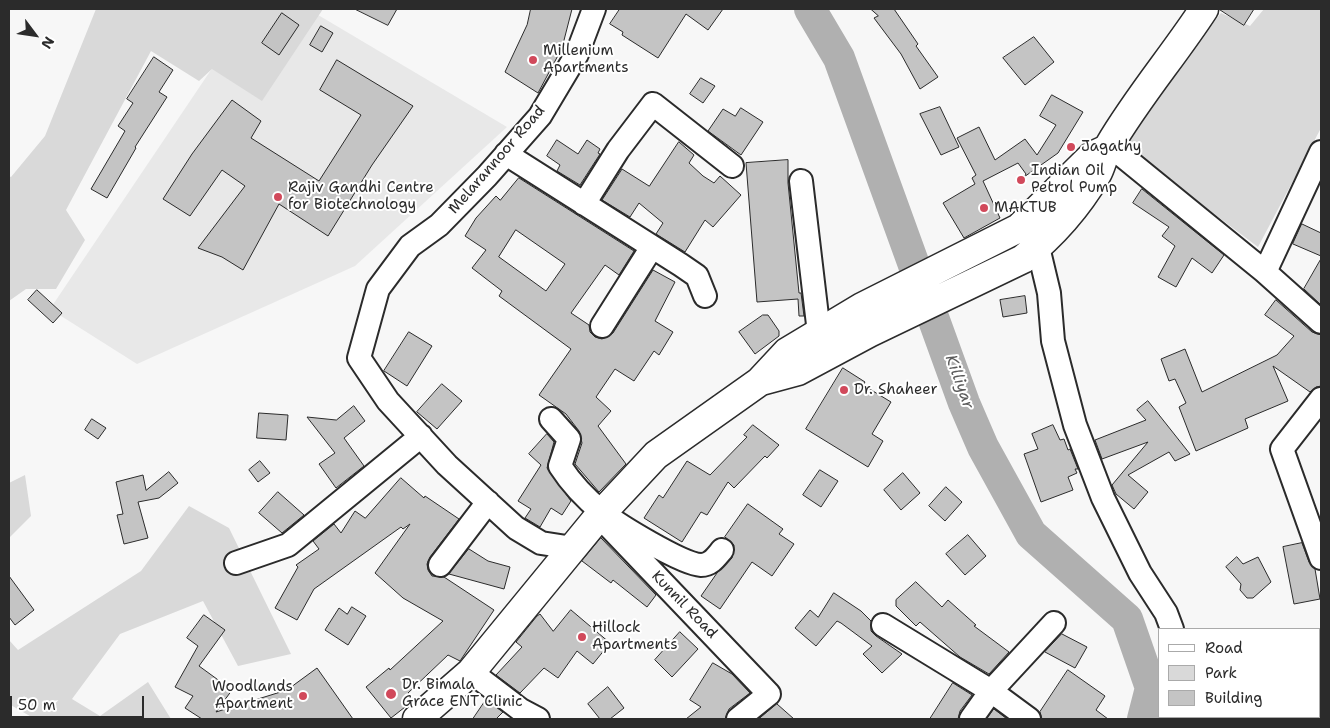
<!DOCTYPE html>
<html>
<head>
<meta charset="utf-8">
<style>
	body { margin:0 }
	#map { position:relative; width:1330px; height:728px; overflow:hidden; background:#f7f7f7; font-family:"Shantell Sans",sans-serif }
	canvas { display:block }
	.frame { position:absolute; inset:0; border:10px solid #2b2b2b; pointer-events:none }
	.legend { position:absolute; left:1158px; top:628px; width:162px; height:90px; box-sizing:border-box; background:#fff; border:1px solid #aaa; margin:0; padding:6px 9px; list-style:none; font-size:15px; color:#2b2b2b }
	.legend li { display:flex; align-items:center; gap:10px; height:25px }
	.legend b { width:25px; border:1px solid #aaa }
	.north { position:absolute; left:10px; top:10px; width:50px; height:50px; -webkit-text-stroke:4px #fff; paint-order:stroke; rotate:121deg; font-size:14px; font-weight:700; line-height:20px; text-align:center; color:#2b2b2b }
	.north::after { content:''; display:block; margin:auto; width:18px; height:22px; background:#2b2b2b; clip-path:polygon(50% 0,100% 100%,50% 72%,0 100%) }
	.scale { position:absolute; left:10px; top:696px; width:134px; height:22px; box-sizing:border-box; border:2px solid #2b2b2b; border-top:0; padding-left:6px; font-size:15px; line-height:18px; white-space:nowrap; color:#2b2b2b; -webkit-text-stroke:4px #fff; paint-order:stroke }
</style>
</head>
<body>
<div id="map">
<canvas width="1330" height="728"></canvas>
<div class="frame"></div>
<ul class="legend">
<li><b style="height:6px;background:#fff"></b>Road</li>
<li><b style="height:14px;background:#d9d9d9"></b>Park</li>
<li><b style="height:14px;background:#c4c4c4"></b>Building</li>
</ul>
<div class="north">N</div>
<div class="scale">50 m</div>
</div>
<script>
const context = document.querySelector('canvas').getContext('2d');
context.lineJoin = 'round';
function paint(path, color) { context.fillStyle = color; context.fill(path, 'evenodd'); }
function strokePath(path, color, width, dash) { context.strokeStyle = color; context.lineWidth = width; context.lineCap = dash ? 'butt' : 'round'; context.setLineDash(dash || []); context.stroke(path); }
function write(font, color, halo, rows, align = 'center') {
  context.font = font + ' "Shantell Sans",sans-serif'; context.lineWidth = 4; context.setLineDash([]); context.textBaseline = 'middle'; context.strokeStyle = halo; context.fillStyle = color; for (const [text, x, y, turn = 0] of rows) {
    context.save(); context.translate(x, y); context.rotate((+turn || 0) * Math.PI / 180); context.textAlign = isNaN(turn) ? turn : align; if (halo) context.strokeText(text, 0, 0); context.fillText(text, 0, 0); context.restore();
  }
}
paint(new Path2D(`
	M252,9H308L507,127L355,266L137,364L50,309Z`), '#e8e8e8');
paint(new Path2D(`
	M96,9H323L262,101L212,69L199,81L151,51L66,210L85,240L56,289H26L9,301V176L11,177L45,136Z
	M1264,9H1321V128L1258,247L1156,170L1128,144L1177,69L1221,13L1250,26Z
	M25,475L31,516L9,538V483Z
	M189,506L229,528L291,654L238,666L203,601L120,634L72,699L100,716L148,682L171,719H35L9,704V640L18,650L141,571Z`), '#d9d9d9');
strokePath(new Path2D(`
	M810,9L839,58L964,403L983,447L1031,534L1127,619L1151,688L1143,719`), '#b0b0b0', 32);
const building = new Path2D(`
	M355,9H397L388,25Z
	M531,9H572L562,48L538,93L505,72L527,25Z
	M620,9H723L708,30L686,14L658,58L622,35L623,32L610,24Z
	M871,9H894L918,44L916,46L938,77L920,89L901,54L874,18L878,16Z
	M1219,9H1254L1244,25Z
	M282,13L299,25L279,55L262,43Z
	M321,26L333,33L322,52L310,45Z
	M1034,37L1054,62L1025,85L1003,58Z
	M154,57L173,70L159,92L167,97L135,147L136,148L107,198L91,189L125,131L118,126L133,103L127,99Z
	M337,60L413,106L372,165L328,236L279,204L243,270L222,257L198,248L245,186L222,170L190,216L163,199L192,154L232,100L261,121L251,138L319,181L361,115L320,90Z
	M701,78L715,86L703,103L690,94Z
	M1052,95L1083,112L1058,153L1024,177L1026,174L1018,163L983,181L1000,218L964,238L943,203L975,184L972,178L976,175L957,138L979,127L995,160L1025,139L1037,155L1056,125L1040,116Z
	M940,107L959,147L941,155L920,114Z
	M741,108L763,122L741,155L708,131L723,109L735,116Z
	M557,140L578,154L587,140L600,149L598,153L600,154L580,185L557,171L560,165L547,156Z
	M679,142L694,155L689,163L703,176L714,183L720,176L741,195L713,227L705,220L685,252L656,234L663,223L639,203L630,217L602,200L622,169L649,186Z
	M788,160V183L799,293H801L804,316H799L798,299L757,302L746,163Z
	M519,178L634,251L619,275L605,265L571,313L589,325L590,332L595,337L602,339L613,333L653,270L675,282L655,321L673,332L659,355L654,351L634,381L615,369L596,397L611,411L598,426L626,464L599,492L575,464L582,443L579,431L566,414L539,395L571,349L499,296L502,291L472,268L486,250L465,236L476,218L496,196L500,200ZM516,230L565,264L546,291L499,257Z
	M1142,189L1224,255L1212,273L1192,258L1176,287L1158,277L1175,246L1162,236L1169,227L1133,203Z
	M1302,224L1321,233V256L1293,244Z
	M1321,259V305L1304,289Z
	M37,290L62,313L53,323L28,300Z
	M1025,296L1027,313L1003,317L1000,300Z
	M1276,300L1312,332L1321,335V386L1316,387L1310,392L1273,366L1288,401L1245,419L1248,428L1196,451L1179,407L1186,403L1175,379L1169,381L1161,359L1185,349L1202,392L1277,355L1294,336L1265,315Z
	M763,315H768L779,331V336L755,354L739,332Z
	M409,332L432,346L407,386L384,371Z
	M843,368L865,382L863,385L891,402L872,434L883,441L868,467L806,429Z
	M442,384L462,401L437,429L417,412Z
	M1148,401L1190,454L1175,461L1169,452L1128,475L1148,492L1134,509L1116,494L1112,485L1148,442L1102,459L1095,440L1146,420L1137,410Z
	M354,406L365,421L344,438L364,466L336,488L319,464L335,453L307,417L336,420Z
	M259,413L288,415L286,440L257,438Z
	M92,419L106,428L98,439L85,430Z
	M753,425L779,445L767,458L765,456L734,488L728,482L707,515L701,512L682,542L644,518L659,495L663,498L687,461L710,475L747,437L744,435Z
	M1053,425L1060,440L1064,439L1068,450L1070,449L1078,469H1075L1077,473L1068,477L1073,490L1041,502L1024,454L1038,449L1032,434Z
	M547,434L554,442L547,468L571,501L562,515L551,508L540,527L525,518L531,509L518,501L541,465L529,454Z
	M260,461L270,473L258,482L249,470Z
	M820,470L838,481L821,507L803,495Z
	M169,472L178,483L159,498L138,502L148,538L124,544L117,515L123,514L116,482L143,475L146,490Z
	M903,473L920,493L901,510L884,490Z
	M401,478L424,498L425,496L459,519L430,557L427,564L428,570L432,576L444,577L494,610L460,661L448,655L408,693L414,700L391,718L366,687L389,668L390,670L443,621L403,598L375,573L410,524L403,529L401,527L314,589L297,620L275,608L298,567L296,565L319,549L313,541L334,524L341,533L355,511L365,518Z
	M946,487L962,502L945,521L929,506Z
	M278,492L304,515L282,533L259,513Z
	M748,504L783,529L779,534L794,544L772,576L752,562L720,609L701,596L717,573L732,558L734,545L725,537Z
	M968,535L986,556L965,575L946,554Z
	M601,538L656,595L647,607L613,580L611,583L582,561Z
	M1302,543L1309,562L1315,569L1320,599L1294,604L1283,547Z
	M469,549L488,561L510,567L504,589L449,574Z
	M1237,557L1243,564L1258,557L1271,582L1253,598H1247L1240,590L1241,584L1226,567Z
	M9,576L34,610L15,625L9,617Z
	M916,582L942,607L948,600L976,625L974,626L1009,652L989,674L960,657L920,622L916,626L896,606V600Z
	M834,593L861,611L871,621V631L876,636L902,654L882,673L863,654L872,646L841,623L837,621L816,646L795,628L810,610L818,617Z
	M352,607L366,616L348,645L325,630L339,608L347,614Z
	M571,610L610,643L593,664L577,651L558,678L544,668L520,693L496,675L522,647L516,642L537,616L540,614L553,631Z
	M204,615L225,630L199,666L232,690L216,712L287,690L317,668L353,719H202L185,708L193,696L175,687L198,646L187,638Z
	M680,632L698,649L672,677L655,660Z
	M1062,634L1087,647L1075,668L1045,652Z
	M713,663L732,674L750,693L729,709L725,719H686L701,707L690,700Z
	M1068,670L1105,696L1096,710L1108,719H1042L1040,712Z
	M953,683L972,695L960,711L958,719H930Z
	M608,687L624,708L610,719H600L588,704Z
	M486,700L503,712L496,719H473Z
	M777,704L794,719H759Z
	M994,709L1007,719H987Z`);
paint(building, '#c4c4c4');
strokePath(building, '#2b2b2b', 1);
const minor = new Path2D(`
	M1109,145L1265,272L1321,322
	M506,154L681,265L697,276L705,296
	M801,181L819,333
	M584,204L618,150L653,104L732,166
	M1038,247L1049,293L1053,341L1075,425L1103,498L1140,573L1166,613L1172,629
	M1265,272L1321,152
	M602,326L652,247
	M1321,399L1282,449L1321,558
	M551,419L569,439L560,466C571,483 586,499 602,512C618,525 682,564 701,565C711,565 716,557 722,550
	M599,516L769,694L738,719
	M573,548L541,543L516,528L447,465L388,401L359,358L378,289L410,246L439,225L487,176L540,116L577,54L594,9
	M236,563L288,545L421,436
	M440,565L488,502
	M883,625L991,691L1029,719
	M471,672L521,710L538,719
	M971,719L991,691L1054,623
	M1189,719V717`);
const major = new Path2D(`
	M761,381L798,371L869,333L1023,259C1053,235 1077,208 1097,174C1102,165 1103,155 1109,146C1137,98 1174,55 1204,9
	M417,719L471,672L599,516L656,455L759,382L787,352L862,307L1019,228L1092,156L1107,149`);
strokePath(minor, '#2b2b2b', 26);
strokePath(major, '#2b2b2b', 31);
strokePath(minor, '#fff', 22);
strokePath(major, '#fff', 28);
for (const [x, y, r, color] of [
	[533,60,5,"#d1495b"],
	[1071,147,5,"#d1495b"],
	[1021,180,5,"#d1495b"],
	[278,197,5,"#d1495b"],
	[984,208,5,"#d1495b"],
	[844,390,5,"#d1495b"],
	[582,637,5,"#d1495b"],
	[391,694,6,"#d1495b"],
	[303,696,5,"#d1495b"]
]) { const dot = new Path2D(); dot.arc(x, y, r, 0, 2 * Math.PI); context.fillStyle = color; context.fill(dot); strokePath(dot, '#fff', 2); }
write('15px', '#2b2b2b', '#fff', [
	["Millenium",543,51],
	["Apartments",543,68],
	["Jagathy",1081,147],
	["Indian Oil",1031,171],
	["Petrol Pump",1031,188],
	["Rajiv Gandhi Centre",288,188],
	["for Biotechnology",288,205],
	["MAKTUB",994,208],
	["Dr. Shaheer",854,390],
	["Hillock",592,628],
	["Apartments",592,645],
	["Dr. Bimala",402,685],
	["Grace ENT Clinic",402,702],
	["Woodlands",293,687,"right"],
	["Apartment",293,704,"right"]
], 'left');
write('15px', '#2b2b2b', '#fff', [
	["Melarannoor Road",497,160,-49],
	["Kunnil Road",684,605,46]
]);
write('italic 16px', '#5a5a5a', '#fff', [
	["Killiyar",959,382,70]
]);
</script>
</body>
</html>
